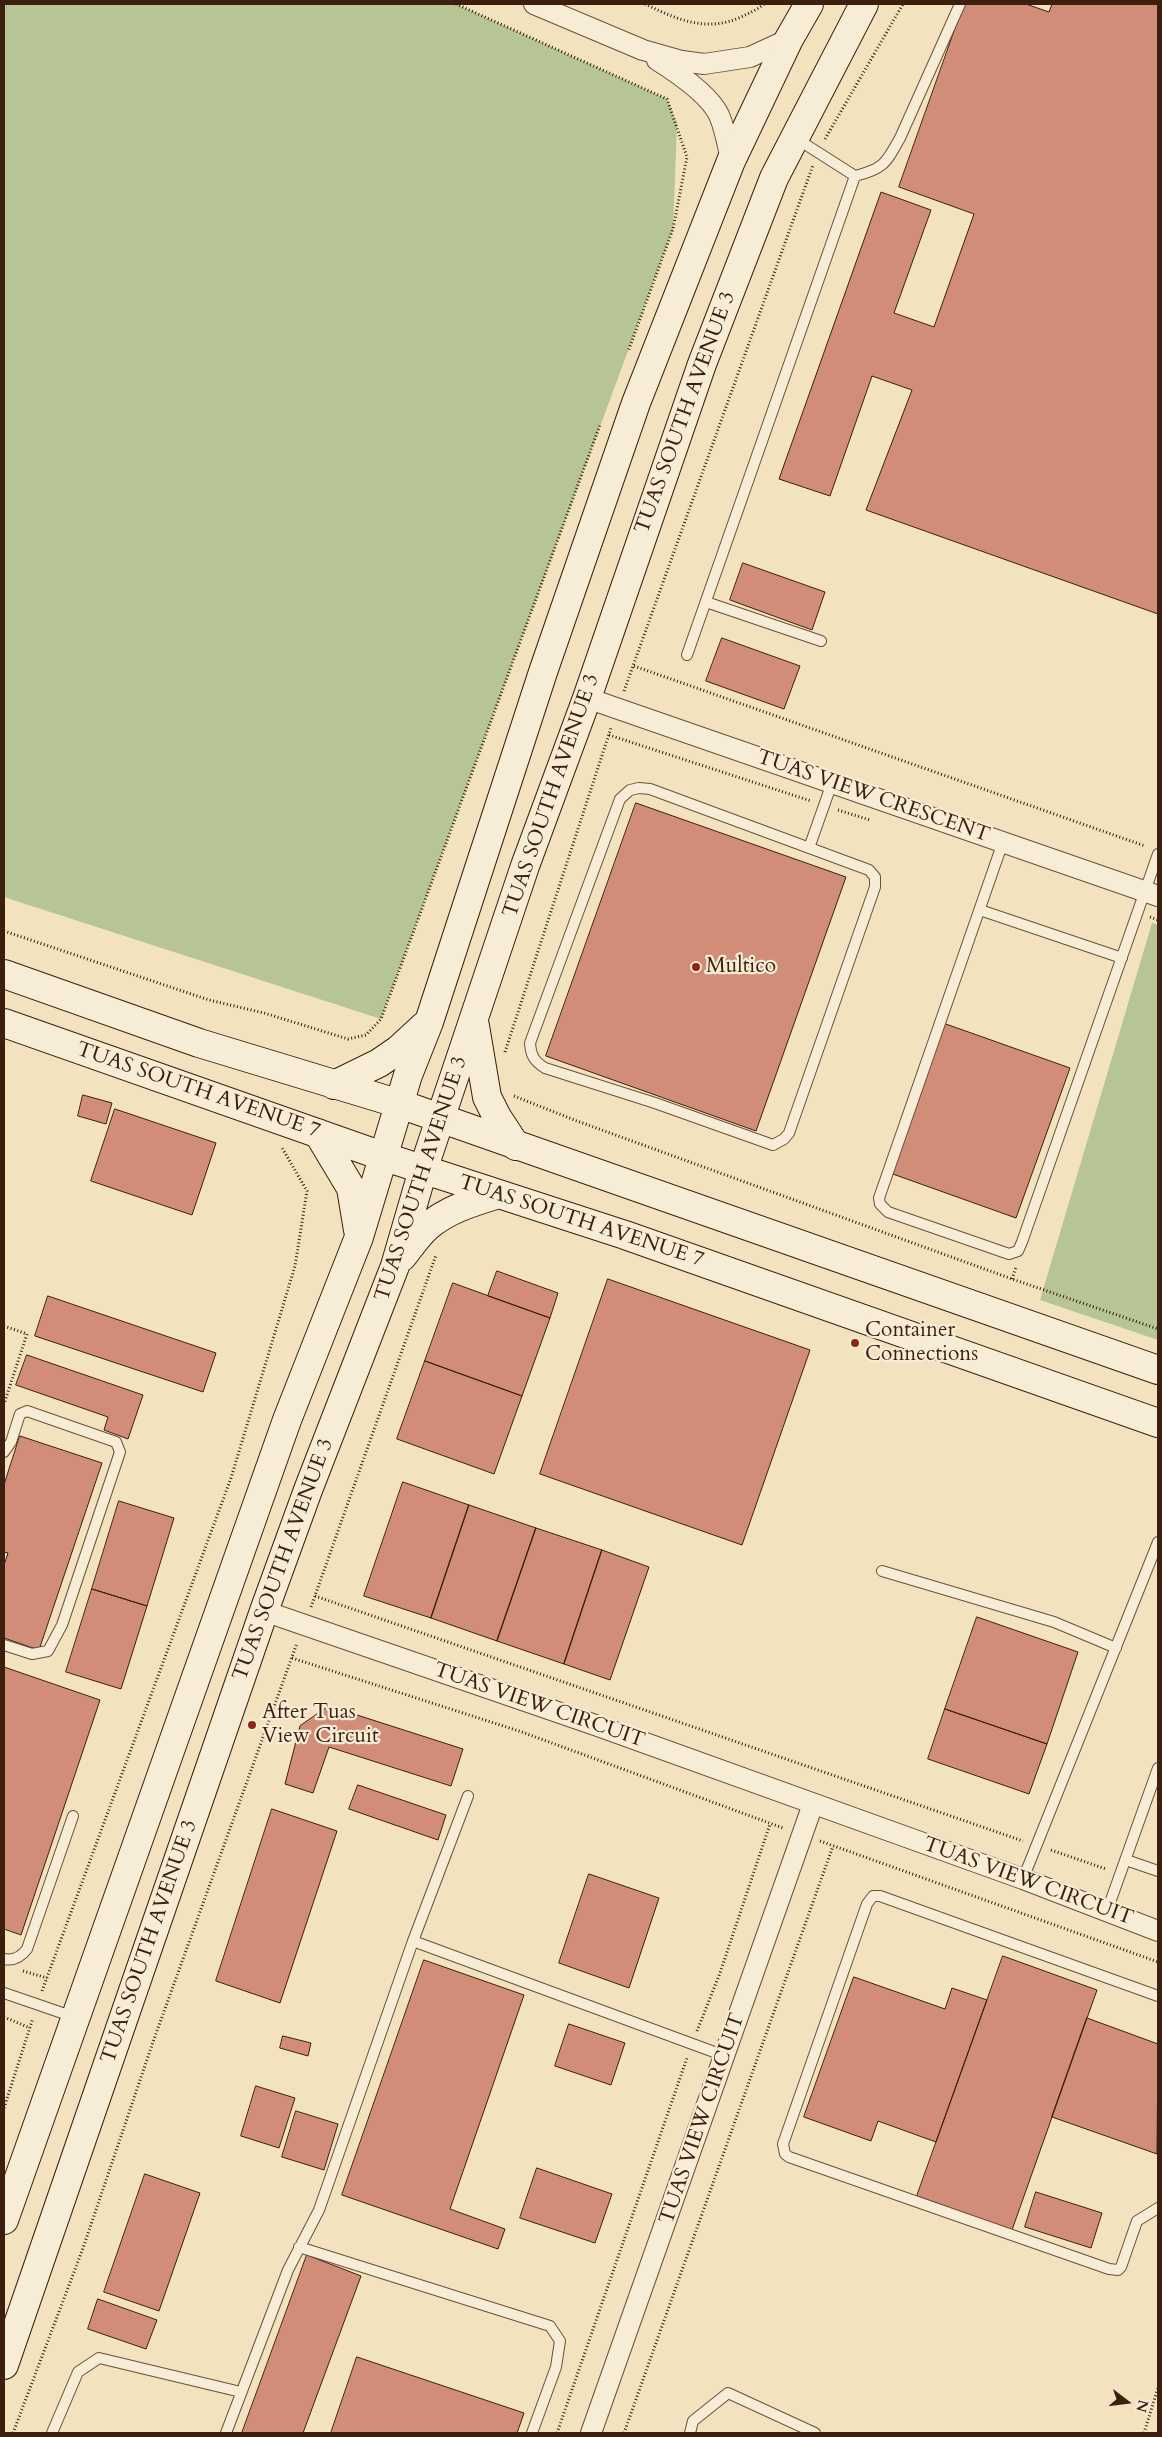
<!DOCTYPE html>
<html>
<head>
<meta charset="utf-8">
<style>
	body { margin:0 }
	#map { position:relative; width:1162px; height:2437px; overflow:hidden; background:#f2e2be; font-family:Cardo,serif }
	canvas { display:block }
	.frame { position:absolute; inset:0; border:5px solid #3c1f0f; pointer-events:none }
	.north { position:absolute; left:1102px; top:2377px; width:50px; height:50px; -webkit-text-stroke:4px #f7ecd5; paint-order:stroke; rotate:105deg; font-size:14px; font-weight:700; line-height:20px; text-align:center; color:#3c1f0f }
	.north::after { content:''; display:block; margin:auto; width:18px; height:22px; background:#3c1f0f; clip-path:polygon(50% 0,100% 100%,50% 72%,0 100%) }
</style>
</head>
<body>
<div id="map">
<canvas width="1162" height="2437"></canvas>
<div class="frame"></div>
<div class="north">N</div>
</div>
<script>
const context = document.querySelector('canvas').getContext('2d');
context.lineJoin = 'round';
function paint(path, color) { context.fillStyle = color; context.fill(path, 'evenodd'); }
function strokePath(path, color, width, dash) { context.strokeStyle = color; context.lineWidth = width; context.lineCap = dash ? 'butt' : 'round'; context.setLineDash(dash || []); context.stroke(path); }
function write(font, color, halo, rows, align = 'center') {
  context.font = font + ' Cardo,serif'; context.lineWidth = 4.5; context.setLineDash([]); context.textBaseline = 'middle'; context.strokeStyle = halo; context.fillStyle = color; for (const [text, x, y, turn = 0] of rows) {
    context.save(); context.translate(x, y); context.rotate((+turn || 0) * Math.PI / 180); context.textAlign = isNaN(turn) ? turn : align; if (halo) context.strokeText(text, 0, 0); context.fillText(text, 0, 0); context.restore();
  }
}
paint(new Path2D(`
	M4,4H456L667,99L677,124L673,229L381,1019L4,897Z
	M1152,923L1158,925V1340L1040,1300Z`), '#b7c494');
const building = new Path2D(`
	M964,4H1026L1049,12L1052,4H1158V614L866,510L912,390L872,376L830,496L779,479L881,192L931,210L894,313L934,327L974,214L899,187Z
	M743,563L825,592L812,630L730,600Z
	M722,638L800,666L784,709L706,681Z
	M636,803L846,877L756,1131L546,1056Z
	M943,1023L1070,1068L1016,1218L890,1173Z
	M83,1095L112,1103L106,1124L78,1116Z
	M115,1109L216,1143L192,1215L91,1181Z
	M497,1271L558,1293L550,1318L488,1296Z
	M608,1279L810,1350L742,1545L540,1474Z
	M453,1283L550,1318L522,1396L425,1361Z
	M48,1296L216,1353L203,1392L35,1336Z
	M27,1355L143,1395L128,1439L104,1430L108,1417L16,1385Z
	M425,1361L522,1396L494,1474L397,1439Z
	M20,1436L102,1463L39,1650L4,1638V1565L8,1553L4,1552V1485Z
	M403,1482L469,1505L431,1618L364,1596Z
	M119,1501L174,1518L147,1606L92,1589Z
	M469,1505L536,1528L497,1641L431,1618Z
	M536,1528L602,1550L564,1664L497,1641Z
	M602,1550L649,1567L610,1680L564,1664Z
	M92,1589L147,1606L121,1689L66,1672Z
	M977,1617L1078,1652L1047,1744L945,1709Z
	M4,1667L100,1700L21,1935L4,1929Z
	M329,1706L463,1749L451,1786L329,1747L313,1793L285,1784L300,1726Z
	M945,1709L1047,1744L1029,1794L928,1759Z
	M358,1785L446,1815L438,1840L349,1809Z
	M272,1809L337,1831L280,2003L216,1981Z
	M589,1874L659,1898L629,1988L559,1963Z
	M1003,1956L1097,1990L1012,2230L917,2196Z
	M424,1960L524,1995L450,2209L505,2229L498,2249L342,2195Z
	M854,1977L945,2009L952,1988L987,2000L936,2142L878,2121L871,2141L804,2117Z
	M1087,2018L1158,2044L1157,2154L1052,2117Z
	M569,2024L625,2043L611,2085L555,2066Z
	M283,2036L311,2043L308,2056L280,2048Z
	M256,2086L295,2098L279,2148L241,2136Z
	M296,2111L338,2124L324,2170L282,2157Z
	M537,2168L612,2194L595,2243L520,2218Z
	M145,2174L200,2193L159,2311L104,2292Z
	M1036,2192L1102,2213L1091,2248L1025,2227Z
	M307,2255L361,2276L303,2433H242Z
	M98,2299L157,2320L146,2349L88,2329Z
	M357,2357L524,2413L517,2433H331Z`);
paint(building, '#d18d78');
strokePath(building, '#3c1f0f', 1);
const lane = new Path2D(`
	M797,139L855,176C884,169 886,163 900,138L960,4
	M706,602L821,641
	M687,655L855,176
	M639,788L650,789L869,870L875,877V887L789,1133L784,1139L773,1145L655,1103L545,1068C534,1061 531,1056 530,1043L620,799L630,790Z
	M1003,842L879,1198L880,1204L888,1212L1009,1254L1018,1251L1022,1242L1158,854
	M809,848L832,783
	M980,910L1122,958
	M4,1452L11,1442L20,1414L27,1411L116,1442L120,1452L62,1625L48,1651L32,1654L4,1645
	M882,1571L1054,1622L1116,1648
	M1126,1860L1158,1871
	M1023,1879L1158,1542
	M1107,1911L1158,1768
	M413,1941L725,2056
	M4,1959C14,1961 21,1957 27,1949L73,1816
	M4,1993L74,2017
	M1158,1996L880,1896H873L867,1904L783,2144L785,2154L789,2157L1109,2269L1118,2270L1121,2267L1137,2221L1158,2208
	M299,2247L550,2326L560,2341L556,2367L532,2433
	M52,2433L78,2372L99,2358L241,2392
	M226,2433L288,2270L319,2210L413,1941L468,1796
	M690,2433L693,2421L728,2393L815,2433`);
const street = new Path2D(`
	M534,4L643,50L682,61L704,64L750,57L789,39
	M657,60C676,72 709,94 719,115C725,129 728,145 731,161
	M587,698L1158,896
	M264,1611L598,1726L1023,1879L1158,1931
	M591,2433L813,1804`);
const secondary = new Path2D(`
	M4,974L199,1043L400,1104L1158,1370
	M4,1023L385,1157L625,1235L1158,1423
	M475,1026L487,1097L497,1117L516,1146
	M334,1085L379,1063L398,1050L424,1026
	M318,1133L351,1188L358,1230
	M402,1257C410,1247 418,1235 427,1227C448,1209 473,1202 499,1194
	M4,2220L287,1420L359,1237L408,1075L429,1022L543,672L636,403L731,161L789,39L809,4
	M4,2365L264,1611L308,1490L395,1266L423,1170L525,866L587,698L702,364L774,178L864,4`);
strokePath(lane, '#6a503b', 12);
strokePath(street, '#6a503b', 22);
strokePath(secondary, '#3c1f0f', 30);
strokePath(new Path2D(`
	M456,4L667,99L687,157L673,229L628,352
	M645,4C676,19 706,33 741,17C749,13 757,10 764,4
	M825,139L903,4
	M634,666L1145,846
	M624,691L813,165
	M609,735L811,801
	M838,810L870,820
	M1150,917L1158,920
	M4,931L209,1000L264,1013L348,1039L366,1035L381,1019L399,971L600,425
	M505,1052L611,728
	M514,1096L577,1121L1012,1279L1158,1329
	M1012,1279L1016,1267
	M4,1326L27,1334L4,1404
	M315,1596L1023,1841
	M311,1607L436,1255
	M292,1658L522,1732L783,1828
	M820,1841L1158,1962
	M1051,1850L1106,1869
	M23,1971L47,1978
	M42,1991L231,1478L295,1266L307,1191L281,1146
	M4,2017L30,2028
	M697,2031L720,1973L770,1824
	M4,2108L33,2018
	M13,2433L82,2251L153,2042L297,1643
	M557,2433L687,2058
	M624,2433L833,1846
	M1144,2433L1158,2388`), '#3c1f0f', 3, [1, 2.5]);
strokePath(lane, '#f7ecd5', 10);
strokePath(street, '#f7ecd5', 20);
strokePath(secondary, '#f7ecd5', 28);
for (const [x, y, r, color] of [
	[696,967,5,"#8f2418"],
	[855,1343,5,"#8f2418"],
	[252,1725,5,"#8f2418"]
]) { const dot = new Path2D(); dot.arc(x, y, r, 0, 2 * Math.PI); context.fillStyle = color; context.fill(dot); strokePath(dot, '#f7ecd5', 2); }
write('21px', '#3c1f0f', '#f7ecd5', [
	["TUAS SOUTH AVENUE 3",686,413,-70],
	["TUAS SOUTH AVENUE 3",552,796,-71],
	["TUAS VIEW CRESCENT",873,797,19],
	["TUAS SOUTH AVENUE 7",198,1091,19],
	["TUAS SOUTH AVENUE 3",422,1179,-72],
	["TUAS SOUTH AVENUE 7",581,1222,18],
	["TUAS SOUTH AVENUE 3",284,1560,-70],
	["TUAS VIEW CIRCUIT",539,1706,19],
	["TUAS VIEW CIRCUIT",1028,1882,20],
	["TUAS SOUTH AVENUE 3",150,1942,-71],
	["TUAS VIEW CIRCUIT",703,2119,-71]
]);
write('21px', '#3c1f0f', '#f7ecd5', [
	["Multico",706,967],
	["Container",865,1331],
	["Connections",865,1355],
	["After Tuas",262,1713],
	["View Circuit",262,1737]
], 'left');
</script>
</body>
</html>
